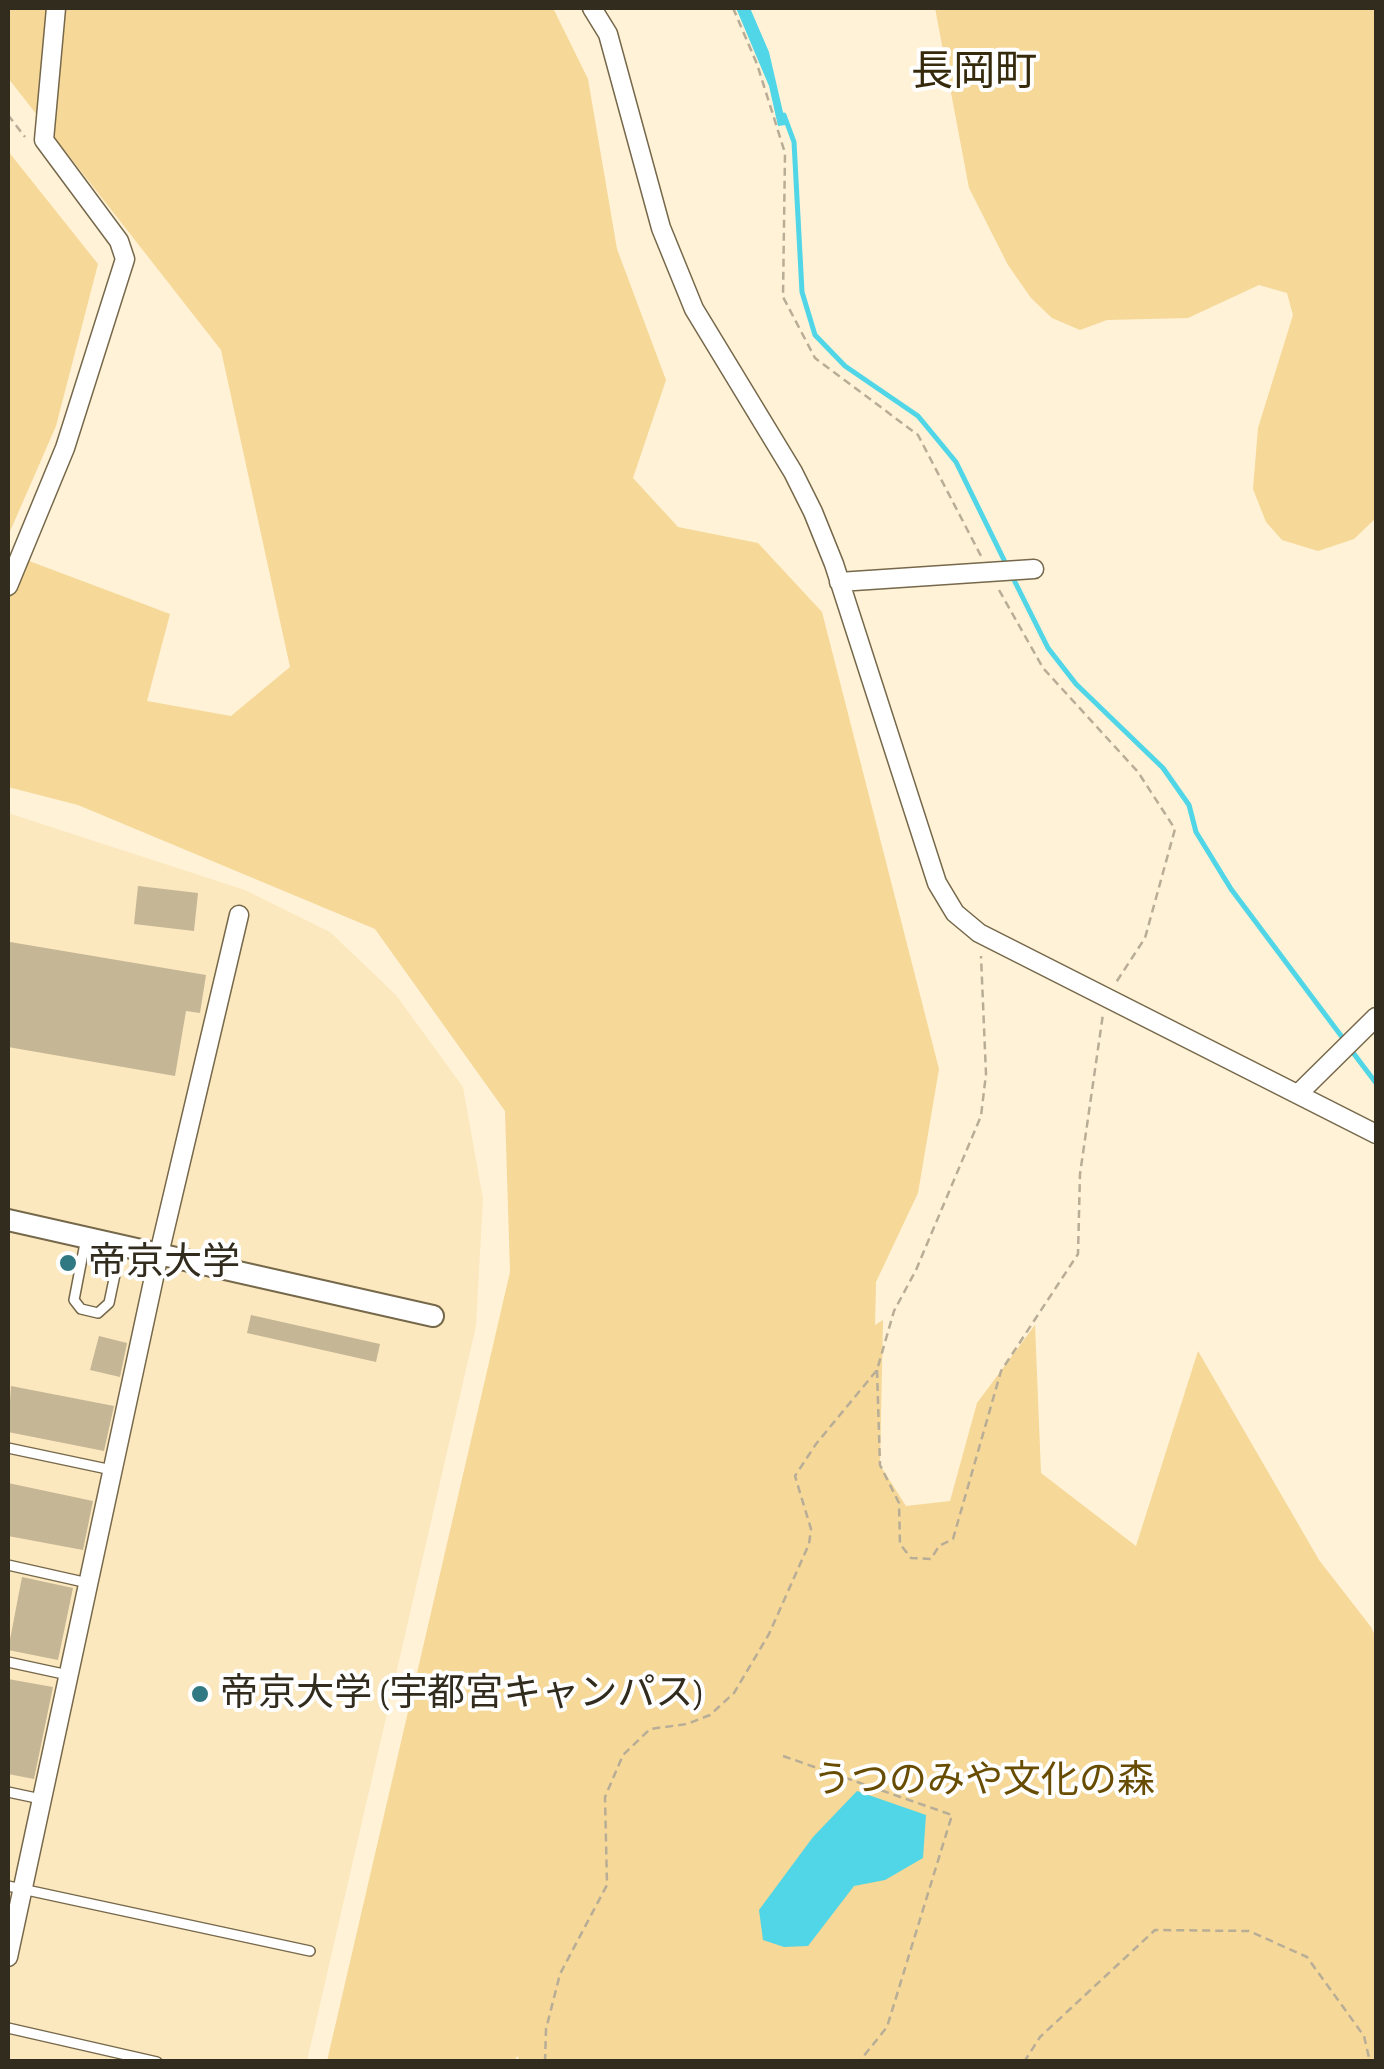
<!DOCTYPE html>
<html>
<head>
<meta charset="utf-8">
<style>
	body { margin:0 }
	#map { position:relative; width:1384px; height:2069px; overflow:hidden; background:#fff2d7; font-family:"Alegreya Sans",sans-serif }
	canvas { display:block }
	.frame { position:absolute; inset:0; border:10px solid #322c1f; pointer-events:none }
</style>
</head>
<body>
<div id="map">
<canvas width="1384" height="2069"></canvas>
<div class="frame"></div>
</div>
<script>
const context = document.querySelector('canvas').getContext('2d');
context.lineJoin = 'round';
function paint(path, color) { context.fillStyle = color; context.fill(path, 'evenodd'); }
function strokePath(path, color, width, dash) { context.strokeStyle = color; context.lineWidth = width; context.lineCap = dash ? 'butt' : 'round'; context.setLineDash(dash || []); context.stroke(path); }
function write(font, color, halo, rows, align = 'center') {
  context.font = font + ' "Alegreya Sans","Noto Sans JP",sans-serif'; context.lineWidth = 8; context.setLineDash([]); context.textBaseline = 'middle'; context.strokeStyle = halo; context.fillStyle = color; for (const [text, x, y, turn = 0] of rows) {
    context.save(); context.translate(x, y); context.rotate((+turn || 0) * Math.PI / 180); context.textAlign = isNaN(turn) ? turn : align; if (halo) context.strokeText(text, 0, 0); context.fillText(text, 0, 0); context.restore();
  }
}
paint(new Path2D(`
	M8,813L245,890L330,932L396,995L463,1087L483,1199L476,1326L307,2061L8,2062Z`), '#fce8bf');
paint(new Path2D(`
	M8,8H553L588,79L617,249L666,380L633,478L678,527L758,543L822,612L939,1069L918,1193L876,1282L875,1325L883,1320L880,1465L906,1506L950,1501L977,1403L1035,1325L1041,1473L1136,1546L1198,1351L1319,1560L1371,1627L1376,1638V2061L519,2062L518,2056L512,2062L327,2061L510,1272L505,1111L375,929L78,805L8,787V553L170,614L147,701L231,716L290,667L221,350L8,78Z
	M935,8H1376V518L1354,539L1318,551L1282,540L1266,522L1253,489L1258,428L1293,315L1287,293L1259,285L1188,318L1107,320L1080,330L1052,318L1031,298L1008,265L969,188Z
	M8,151L98,264L56,426L8,536Z`), '#f6d898');
paint(new Path2D(`
	M736,8H750L769,52L786,125L778,126L769,86Z
	M857,1791L926,1815L923,1858L885,1880L854,1886L808,1946L784,1947L763,1940L759,1910L813,1837Z`), '#50d6e6');
strokePath(new Path2D(`
	M784,115L794,142L802,292L815,335L845,366L918,416L956,462L1006,564
	M1011,574L1048,648L1076,684L1163,768L1189,805L1196,832L1231,889L1345,1041
	M1351,1050L1376,1083`), '#50d6e6', 5);
paint(new Path2D(`
	M138,886L198,893L194,931L134,924Z
	M10,942L206,975L200,1013L186,1011L175,1076L8,1047Z
	M251,1315L380,1344L376,1362L247,1333Z
	M99,1336L127,1343L120,1377L90,1370Z
	M11,1386L114,1406L104,1451L8,1432Z
	M8,1483L93,1501L83,1550L8,1536Z
	M22,1577L73,1588L58,1660L8,1650Z
	M8,1679L53,1687L34,1779L8,1774Z`), '#c5b695');
const service = new Path2D(`
	M86,1238L74,1300L81,1309L98,1313L109,1303L121,1246
	M8,1448L112,1470
	M8,1565L88,1583
	M8,1662L68,1675
	M8,1792L41,1799
	M8,1886L310,1951
	M8,2028L157,2062`);
const minor = new Path2D(`
	M592,8L608,34L661,228L694,309L793,472L813,512L834,564L937,883L955,913L979,933L1376,1134
	M839,582L1034,569
	M8,586L65,448L125,259L119,241L44,140L56,8
	M1298,1094L1376,1017
	M8,1957L159,1254L239,915`);
const tertiary = new Path2D(`
	M8,1220L433,1316`);
strokePath(service, '#76684a', 12);
strokePath(minor, '#76684a', 21);
strokePath(tertiary, '#76684a', 24);
strokePath(new Path2D(`
	M733,8L757,64L785,153L783,297L815,358L918,435L981,556
	M8,115L25,137
	M999,590L1043,668L1138,772L1175,829L1145,938L1115,984
	M877,1370L880,1465L899,1503L900,1544L911,1558L931,1559L939,1546L953,1539L1001,1371L1078,1254L1080,1174L1103,1014
	M783,1756L952,1815L887,2027L859,2062
	M545,2062L546,2029L560,1974L607,1885L605,1797L623,1755L650,1729L687,1724L710,1715L734,1693L769,1634L809,1544L811,1529L795,1476L816,1444L877,1370L894,1311L916,1270L981,1116L986,1074L981,956
	M1024,2062L1040,2037L1155,1930L1249,1931L1307,1957L1364,2036L1370,2062`), '#b8ad97', 2.5, [8, 5]);
strokePath(service, '#fff', 9);
strokePath(minor, '#fff', 18);
strokePath(tertiary, '#fff', 20);
for (const [x, y, r, color] of [
	[68,1263,10,"#317982"],
	[200,1694,10,"#317982"]
]) { const dot = new Path2D(); dot.arc(x, y, r, 0, 2 * Math.PI); context.fillStyle = color; context.fill(dot); strokePath(dot, '#fff', 4); }
write('38px', '#322c1f', '#fff', [
	["帝京大学",88,1263],
	["帝京大学 (宇都宮キャンパス)",220,1694]
], 'left');
write('38px', '#674c02', '#fff', [
	["うつのみや文化の森",984,1781]
]);
write('42px', '#362a0c', '#fff', [
	["長岡町",974,72]
]);
</script>
</body>
</html>
